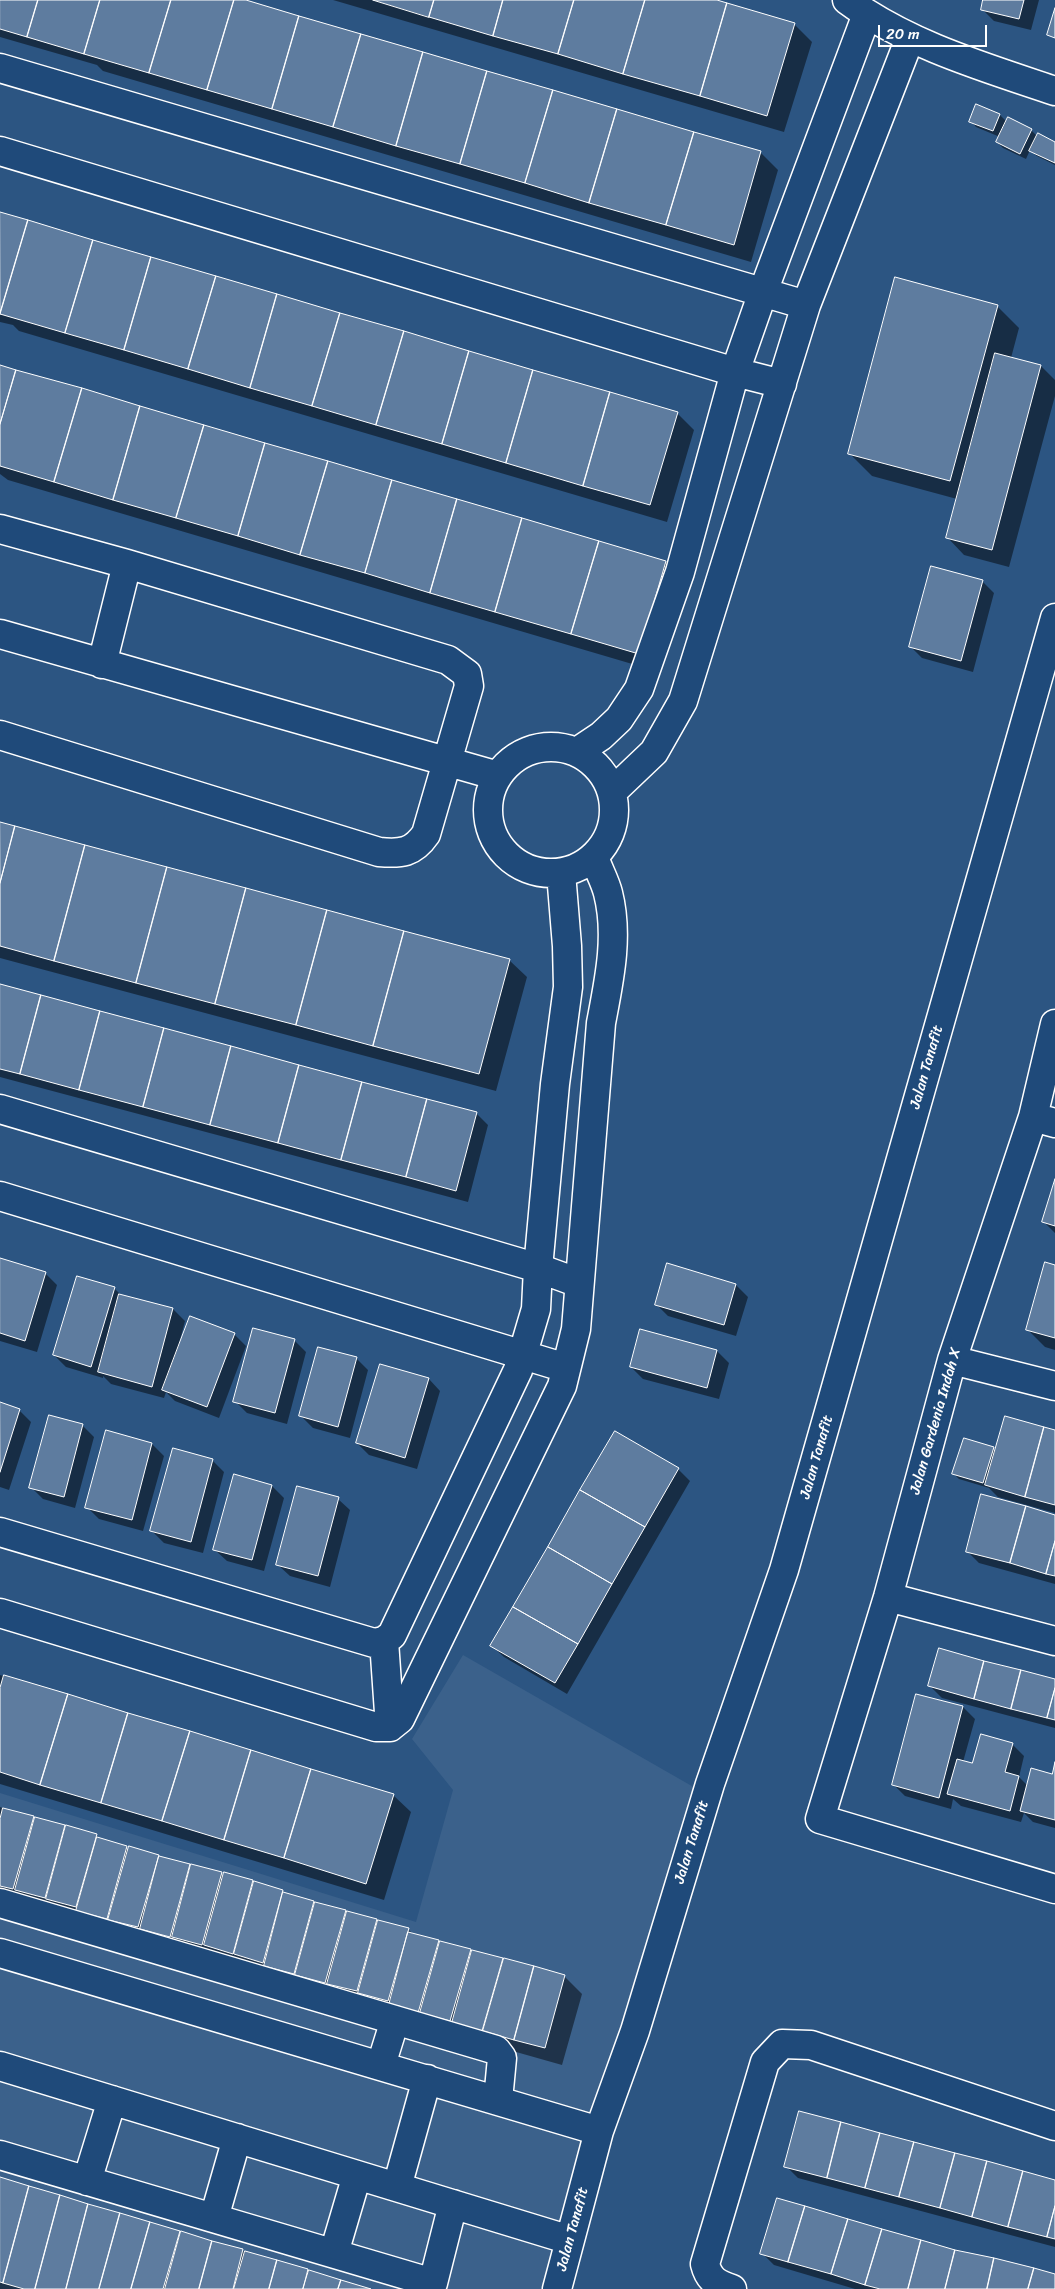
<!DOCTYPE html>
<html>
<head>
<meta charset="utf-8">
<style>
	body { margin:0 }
	#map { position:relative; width:1055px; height:2289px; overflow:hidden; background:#2c5582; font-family:Sriracha,sans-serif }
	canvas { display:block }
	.scale { position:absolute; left:878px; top:25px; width:109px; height:22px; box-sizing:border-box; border:2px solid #fff; border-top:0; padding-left:6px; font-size:15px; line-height:18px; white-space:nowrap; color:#fff; -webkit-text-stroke:4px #1f4a7a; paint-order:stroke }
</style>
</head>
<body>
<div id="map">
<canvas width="1055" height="2289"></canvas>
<div class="scale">20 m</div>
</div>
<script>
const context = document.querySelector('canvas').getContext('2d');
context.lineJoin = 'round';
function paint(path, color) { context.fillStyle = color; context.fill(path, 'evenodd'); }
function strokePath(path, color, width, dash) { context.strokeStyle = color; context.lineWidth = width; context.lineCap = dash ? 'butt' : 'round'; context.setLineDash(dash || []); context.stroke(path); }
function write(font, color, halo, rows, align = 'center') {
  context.font = font + ' Sriracha,sans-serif'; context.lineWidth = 4.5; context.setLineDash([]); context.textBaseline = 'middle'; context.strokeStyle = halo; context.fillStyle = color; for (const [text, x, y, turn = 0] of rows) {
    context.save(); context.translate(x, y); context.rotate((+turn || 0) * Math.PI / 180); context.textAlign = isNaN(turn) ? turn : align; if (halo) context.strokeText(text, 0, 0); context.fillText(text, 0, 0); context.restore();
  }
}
paint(new Path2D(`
	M463,1655L704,1793L553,2289H0V1793L416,1922L453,1790L412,1739Z`), '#3b618b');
paint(new Path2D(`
	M0,0H241L760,152L778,170L751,262L103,71L97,65L0,37Z
	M333,0H712L794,24L812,42L784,132Z
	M984,0H1039L1031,30L994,21L982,9Z
	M977,106L1000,115L1007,122L1009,119L1031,130L1038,137L1055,143V165L1037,156L1030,150L1026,159L1003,148L997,142L1000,137L976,127L971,121Z
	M0,214L677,413L694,430L667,522L19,331L13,325L0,322Z
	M997,306L1019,328L1011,358L1041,366L1055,380V396L1009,567L964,555L947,537L957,499L872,476L849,453Z
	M0,366L666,562L683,579L656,671L8,480L0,474Z
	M982,581L994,593L973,672L922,658L910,646Z
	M0,824L509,960L527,977L496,1091L0,958Z
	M0,986L476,1113L488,1125L468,1202L0,1077Z
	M1055,1183V1233L1044,1222Z
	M0,1259L45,1273L57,1285L37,1352L0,1341Z
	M668,1265L736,1285L748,1297L736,1336L668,1316L656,1304Z
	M1055,1266V1350L1045,1347L1028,1330Z
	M114,1288L122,1296L173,1309L185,1321L179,1344L234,1334L246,1346L219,1418L175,1401L166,1392L164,1398L111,1384L103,1376V1378L66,1367L54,1355Z
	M641,1331L717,1351L729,1363L719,1399L643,1379L631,1367Z
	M294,1340L306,1352L287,1424L247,1413L235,1401Z
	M356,1358L368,1370L350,1438L313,1428L301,1416Z
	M429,1379L440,1391L417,1469L369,1455L357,1443Z
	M0,1404L19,1410L31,1422L9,1490L0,1487Z
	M82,1425L94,1437L75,1508L43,1499L31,1487Z
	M1055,1431V1513L998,1497L989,1488L959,1479L953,1473L993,1448L996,1451Z
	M152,1444L164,1456L143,1531L99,1519L87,1507Z
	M212,1460L224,1472L203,1553L164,1543L152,1531Z
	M678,1469L690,1481L567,1694L504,1657L492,1646Z
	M235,1476L272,1486L284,1498L264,1571L227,1561L215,1550Z
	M338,1499L350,1510L330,1587L290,1576L278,1565Z
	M1055,1516V1584L979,1563L967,1551Z
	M0,1675L393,1795L411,1812L384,1900L0,1784Z
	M1055,1681V1728L942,1698L930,1686Z
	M917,1695L963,1707L975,1719L963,1762L973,1765L1012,1744L1024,1756L1019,1777L1028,1786L1053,1775L1055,1767V1828L1033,1822L1024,1813L1021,1822L961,1806L953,1799L951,1809L905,1796L893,1784Z
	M0,1807L35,1820L96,1835L101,1840L129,1850V1848L192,1867L221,1873L224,1876L252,1882L315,1903L408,1929L414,1935L441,1944L565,1977L582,1994L562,2065L502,2048L0,1896Z
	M786,2166L1055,2181V2247L798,2178Z
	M0,2178L181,2234L182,2232L243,2251L246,2253L370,2289H0Z
	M921,2242L1055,2275V2289H855L774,2265L762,2253Z`), '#0007');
const building = new Path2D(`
	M0,0H38L27,37L0,29Z
	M38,0H100L84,54L27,37Z
	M100,0H171L149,73L84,54Z
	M171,0H234L207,90L149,73Z
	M234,0H246L299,16L272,109L207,90Z
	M373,0H434L429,17Z
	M434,0H503L493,36L429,17Z
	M503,0H574L558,54L493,36Z
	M574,0H645L623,74L558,54Z
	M645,0H717L727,3L700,96L623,74Z
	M983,0H1024L1019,19L981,10Z
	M727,3L795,23L767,116L700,96Z
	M1055,8V38L1047,35Z
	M299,16L361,34L333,127L272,109Z
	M361,34L423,52L396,146L333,127Z
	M423,52L487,71L460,164L396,146Z
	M487,71L553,90L525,183L460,164Z
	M553,90L617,109L589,203L525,183Z
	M976,104L1000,114L993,131L969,122Z
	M617,109L694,132L666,225L589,203Z
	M1008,117L1032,129L1020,154L996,142Z
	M694,132L761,151L734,245L666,225Z
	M1038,133L1055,142V163L1029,151Z
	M0,212L28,220L0,314Z
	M28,220L93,240L65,333L0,314Z
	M93,240L151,257L124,350L65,333Z
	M151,257L216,276L188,369L124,350Z
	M216,276L277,294L250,388L188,369Z
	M895,277L998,305L950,481L848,454Z
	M277,294L340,313L312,406L250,388Z
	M340,313L404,331L376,425L312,406Z
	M404,331L469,351L442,444L376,425Z
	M469,351L533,370L506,463L442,444Z
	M995,353L1041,365L992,550L946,538Z
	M0,365L16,370L0,424Z
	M16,370L82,388L54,482L0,466V424Z
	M533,370L610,392L583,486L506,463Z
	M82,388L140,406L113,500L54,482Z
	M610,392L678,412L650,505L583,486Z
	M140,406L204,425L176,518L113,500Z
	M204,425L265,443L238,536L176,518Z
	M265,443L328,461L300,555L238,536Z
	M328,461L392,480L365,573L300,555Z
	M392,480L457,499L430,593L365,573Z
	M457,499L522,518L495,612L430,593Z
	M522,518L599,541L571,634L495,612Z
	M599,541L666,561L639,654L571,634Z
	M931,566L983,580L961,661L909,647Z
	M0,822L15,826L0,883Z
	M15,826L85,845L54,961L0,946V883Z
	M85,845L167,867L136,983L54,961Z
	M167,867L246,888L215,1004L136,983Z
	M246,888L327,910L296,1025L215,1004Z
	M327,910L404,931L373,1046L296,1025Z
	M404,931L510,959L479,1074L373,1046Z
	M0,984L41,995L20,1074L0,1069Z
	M41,995L100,1011L79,1090L20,1074Z
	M100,1011L164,1028L143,1107L79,1090Z
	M164,1028L231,1046L210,1125L143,1107Z
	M231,1046L299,1065L278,1143L210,1125Z
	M299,1065L362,1082L341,1160L278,1143Z
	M362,1082L427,1099L406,1177L341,1160Z
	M427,1099L477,1112L456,1191L406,1177Z
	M1055,1179V1226L1042,1222Z
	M0,1258L46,1272L25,1341L0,1333Z
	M1045,1262L1055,1265V1338L1026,1330Z
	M667,1263L736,1284L724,1325L655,1305Z
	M77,1276L115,1287L91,1367L53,1355Z
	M119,1294L173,1308L152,1387L98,1372Z
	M190,1316L235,1333L207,1407L162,1390Z
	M253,1328L295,1339L275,1413L233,1402Z
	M640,1329L717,1350L707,1388L630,1367Z
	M318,1347L357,1357L338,1427L299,1416Z
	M380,1364L429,1378L405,1458L356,1443Z
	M0,1402L20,1409L0,1472Z
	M49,1415L83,1424L64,1497L29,1488Z
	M1005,1416L1044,1427L1025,1497L985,1485Z
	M1044,1427L1055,1430V1505L1025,1497Z
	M106,1430L152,1443L132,1520L85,1508Z
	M615,1431L679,1468L645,1527L580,1490Z
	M964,1438L994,1447L983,1483L952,1474Z
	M173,1448L213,1459L191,1542L150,1531Z
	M234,1474L272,1485L252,1560L213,1550Z
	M297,1486L339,1497L318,1576L276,1565Z
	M580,1490L645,1527L612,1584L548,1547Z
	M981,1494L1026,1506L1010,1563L966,1552Z
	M1026,1506L1055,1515V1541L1046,1574L1010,1563Z
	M1055,1541V1576L1046,1574Z
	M548,1547L612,1584L578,1644L513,1607Z
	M513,1607L578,1644L555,1683L490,1646Z
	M939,1648L984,1661L974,1699L928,1686Z
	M984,1661L1021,1670L1011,1709L974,1699Z
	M1021,1670L1055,1679V1688L1047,1718L1011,1709Z
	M4,1675L68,1694L40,1785L0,1772V1688Z
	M1055,1688V1720L1047,1718Z
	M68,1694L128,1713L101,1803L40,1785Z
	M916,1694L963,1706L939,1798L892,1785Z
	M128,1713L190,1731L162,1821L101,1803Z
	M190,1731L251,1750L224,1840L162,1821Z
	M981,1734L1013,1743L1005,1772L1019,1776L1010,1811L947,1794L957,1759L972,1763Z
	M251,1750L311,1769L284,1858L224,1840Z
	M1055,1762V1820L1020,1811L1031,1768L1052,1774Z
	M311,1769L394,1794L366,1884L284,1858Z
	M3,1808L34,1816L13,1889L0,1886V1819Z
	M35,1817L65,1825L45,1898L15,1890Z
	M66,1825L97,1834L76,1907L46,1899Z
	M97,1837L127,1846L107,1919L76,1911Z
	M129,1846L159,1855L138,1927L108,1920Z
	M159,1856L190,1864L170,1937L140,1929Z
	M191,1864L222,1872L202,1945L172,1937Z
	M224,1872L253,1880L233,1954L204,1945Z
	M254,1881L283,1890L263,1963L234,1954Z
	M283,1892L314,1901L294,1974L264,1966Z
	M315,1902L346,1910L325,1983L295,1975Z
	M347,1911L377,1919L357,1991L327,1984Z
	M378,1920L409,1928L388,2001L358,1993Z
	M408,1932L439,1940L418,2013L389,2005Z
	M440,1941L471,1949L450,2021L420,2013Z
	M472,1950L503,1958L482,2031L452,2023Z
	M504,1958L534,1966L514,2040L483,2031Z
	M534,1966L565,1975L545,2048L514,2040Z
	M799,2111L841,2122L827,2178L784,2167Z
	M841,2122L880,2133L865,2188L827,2178Z
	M880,2133L914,2142L899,2197L865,2188Z
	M914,2142L955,2153L940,2208L899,2197Z
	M955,2153L987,2161L972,2217L940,2208Z
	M987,2161L1023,2171L1008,2227L972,2217Z
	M1023,2171L1055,2180V2206L1047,2237L1008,2227Z
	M0,2177L29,2186L3,2283L0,2282Z
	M29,2186L60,2195L35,2289H24L3,2283Z
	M60,2195L88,2204L66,2289H35Z
	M777,2198L805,2206L788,2262L760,2254Z
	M88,2204L120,2213L99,2289H66Z
	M805,2206L848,2219L831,2274L788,2262Z
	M1055,2206V2239L1047,2237Z
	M120,2213L150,2222L131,2289H99Z
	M848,2219L882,2229L865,2285L831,2274Z
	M150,2222L180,2231L163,2289H131Z
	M882,2229L921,2240L908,2289H880L865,2285Z
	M181,2231L212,2241L199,2289H165Z
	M921,2240L955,2250L945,2289H908Z
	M212,2241L243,2249L233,2289H199Z
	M955,2250L994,2258L987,2289H945Z
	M245,2251L277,2260L269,2289H234Z
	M994,2258L1034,2268L1028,2289H987Z
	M277,2260L308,2269L303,2289H269Z
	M1034,2268L1055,2274V2289H1028Z
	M309,2270L341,2280L338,2289H303Z
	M341,2280L371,2289H338Z`);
paint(building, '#5e7c9f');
strokePath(building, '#fff', 1);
const minor = new Path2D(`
	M847,0C908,45 984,67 1055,91
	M0,68L806,305
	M0,151L735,372L782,384
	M0,529L127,564L448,660L467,674L469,686L426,834C413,853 401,854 379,852L0,735
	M0,634L498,776
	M102,664L127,564
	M488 810a63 63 0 1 1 126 0a63 63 0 1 1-126 0Z
	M577,752L601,736L619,719L639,689L680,572L735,372L763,292L867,14
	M612,792L654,752L683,701L806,305L910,38
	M1055,1024L1033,1117L952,1360L888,1597L820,1819L1055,1889
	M0,1109L538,1268L579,1283
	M1033,1117L1055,1123
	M0,1196L566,1368
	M952,1360L1055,1386
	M0,1532L374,1643L384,1641L392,1635L518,1370L536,1309L538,1268L555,1084L568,987L567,946L561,873
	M888,1597L1055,1641
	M0,1613L376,1727H390L400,1719L562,1386L576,1329L601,1023C609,981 619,936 608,893C605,881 598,869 594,857
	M384,1641L390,1727
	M0,1903L496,2050L502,2058L498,2100
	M0,1953L599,2131
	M381,2065L395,2020
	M0,2066L570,2240
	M0,2155L433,2283L453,2204
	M87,2181L112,2100
	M397,2187L427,2079
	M214,2218L237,2138
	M334,2253L357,2175
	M557,2289L599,2131L635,2031L710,1784L784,1570L1055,618
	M732,2289C717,2284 709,2280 705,2264L765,2062L782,2044L811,2045L1055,2126`);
strokePath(minor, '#fff', 31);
strokePath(minor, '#1f4a7a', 28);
write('15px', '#fff', '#1f4a7a', [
	["Jalan Tanafit",927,1067,-74],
	["Jalan Gardenia Indah X",936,1421,-74],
	["Jalan Tanafit",817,1457,-74],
	["Jalan Tanafit",692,1842,-73],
	["Jalan Tanafit",573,2229,-75]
]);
</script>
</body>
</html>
